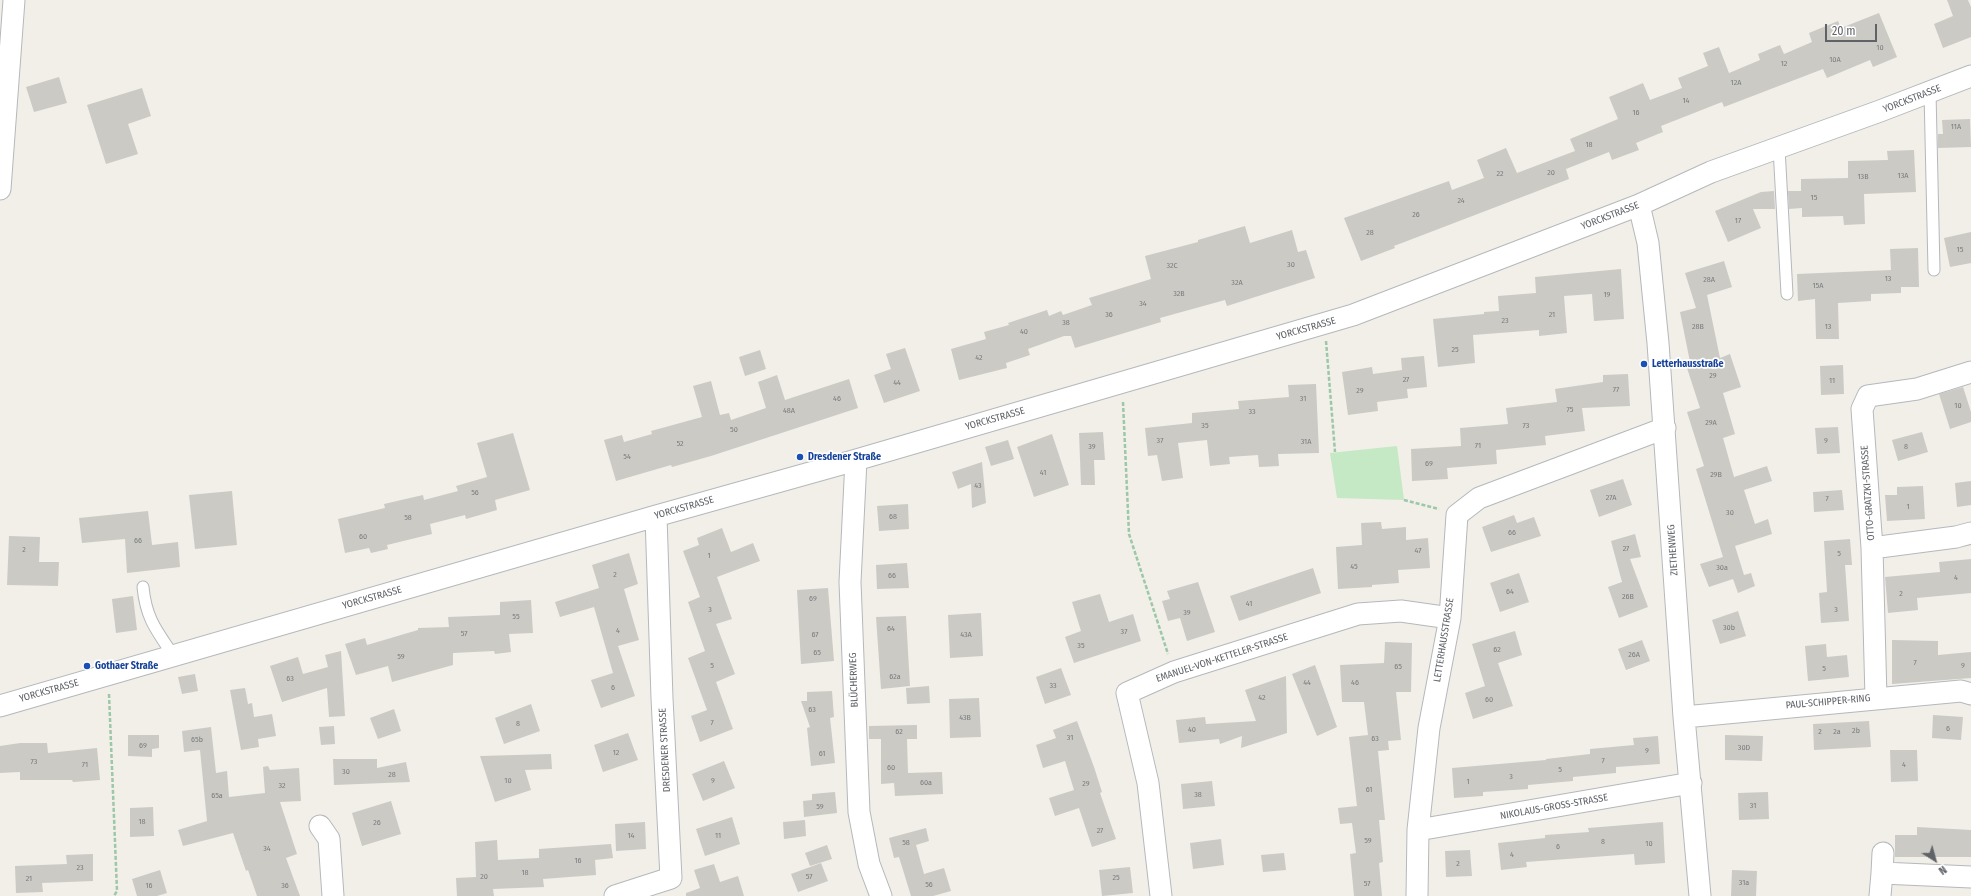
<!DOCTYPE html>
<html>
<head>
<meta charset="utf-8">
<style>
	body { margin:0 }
	#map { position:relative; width:1971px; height:896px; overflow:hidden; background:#f1efe8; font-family:"Fira Sans Condensed",sans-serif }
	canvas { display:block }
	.north { position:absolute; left:1915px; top:840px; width:40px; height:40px; -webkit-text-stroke:3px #fff; paint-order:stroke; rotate:143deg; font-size:11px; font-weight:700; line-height:16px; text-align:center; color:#5f6368 }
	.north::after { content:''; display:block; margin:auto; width:14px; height:18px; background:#5f6368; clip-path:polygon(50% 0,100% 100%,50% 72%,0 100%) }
	.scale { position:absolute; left:1825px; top:24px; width:52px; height:18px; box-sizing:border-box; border:2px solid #5f6368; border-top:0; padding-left:5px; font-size:12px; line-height:14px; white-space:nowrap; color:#5f6368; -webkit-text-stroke:3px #fff; paint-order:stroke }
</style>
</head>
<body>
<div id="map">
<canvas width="1971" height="896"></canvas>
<div class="north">N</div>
<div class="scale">20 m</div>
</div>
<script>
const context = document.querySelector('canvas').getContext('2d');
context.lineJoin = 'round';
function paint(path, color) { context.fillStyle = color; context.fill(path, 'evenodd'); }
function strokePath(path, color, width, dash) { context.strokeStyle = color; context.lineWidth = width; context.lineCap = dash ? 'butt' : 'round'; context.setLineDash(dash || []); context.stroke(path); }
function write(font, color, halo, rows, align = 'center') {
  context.font = font + ' "Fira Sans Condensed",sans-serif'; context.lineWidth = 3.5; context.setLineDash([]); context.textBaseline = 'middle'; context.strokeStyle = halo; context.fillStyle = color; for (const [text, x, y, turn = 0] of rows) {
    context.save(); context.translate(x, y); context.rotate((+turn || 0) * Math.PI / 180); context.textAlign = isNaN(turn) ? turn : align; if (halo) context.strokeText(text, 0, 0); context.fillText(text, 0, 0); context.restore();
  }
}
paint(new Path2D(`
	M1397,446L1404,500L1337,498L1330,453Z`), '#c5e8c5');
paint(new Path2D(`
	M1947,0H1968L1971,7V37L1943,48L1934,24L1953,16Z
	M1879,13L1897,57L1873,67L1870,60L1827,78L1823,69L1724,107L1722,102L1661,126L1663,132L1636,143L1639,150L1612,160L1609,152L1566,169L1569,179L1394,246L1395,248L1361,261L1344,218L1449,181L1452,190L1484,178L1477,160L1506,148L1517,173L1575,151L1570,139L1618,119L1609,97L1643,83L1650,100L1682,88L1678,78L1708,66L1703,53L1719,47L1729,73L1760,60L1758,54L1780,45L1784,54L1812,42L1809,33L1838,21L1841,28Z
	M59,77L67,103L34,112L26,87Z
	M142,88L151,116L128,124L138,154L106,164L87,105Z
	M1970,119L1971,147L1938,148V134H1943L1942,120Z
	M1914,150L1916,192L1864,194L1865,224L1844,225L1843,216L1802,217V208L1789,209L1788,191H1801V179L1848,178V161L1888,160L1887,151Z
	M1774,191L1775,209H1753L1761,228L1728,242L1715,211L1761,192Z
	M1245,226L1250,243L1292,230L1298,252L1306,250L1315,278L1227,306L1225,300L1160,318L1161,322L1075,348L1071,336H1064L1028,349L1030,355L1006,363L1007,368L959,380L951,349L986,339L984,332L1009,325L1008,323L1047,310L1049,316L1061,311L1063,315L1092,305L1089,298L1151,279L1145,256L1198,242V240Z
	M1971,232V263L1950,267L1944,238Z
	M1918,248L1919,287H1901V293L1871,294V301L1838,303L1839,339H1816L1815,299L1798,301L1797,274L1891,270L1890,249Z
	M1724,261L1732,287L1707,295L1720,358L1730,354L1741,387L1723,393L1735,434L1723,438L1734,477L1767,466L1772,481L1744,490L1755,524L1768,519L1772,534L1735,546L1744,575L1751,573L1755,586L1738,593L1733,579L1709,587L1700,564L1723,557L1696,469L1704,466L1687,412L1700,408L1687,368L1691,367L1680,312L1696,308L1685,273Z
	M1621,269L1624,319L1594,321L1592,294L1564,296L1567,333L1539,336V330L1473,335L1475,363L1438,367L1433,319L1484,314V312L1499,311L1498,296L1536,293L1535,277Z
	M905,348L920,391L884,403L874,375L891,369L886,354Z
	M760,350L766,369L745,376L739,357Z
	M1424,356L1427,387L1407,389L1408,398L1377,402L1378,411L1348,415L1342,372L1372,367L1373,374L1402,370L1401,358Z
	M1843,365L1844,394L1821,395L1820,366Z
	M1628,374L1630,406L1582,408L1585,431L1545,436L1546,445L1496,450L1497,464L1447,468L1448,479L1412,481L1411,449L1461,446L1460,428L1508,424L1506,408L1557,402L1555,389L1603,382V375Z
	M777,375L785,400L849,379L858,408L711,456L672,467L671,465L616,481L604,440L622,435L624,442L652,434L651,431L702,417L693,386L711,381L720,415L729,413L731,420L766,408L758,382Z
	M1316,384L1319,453L1278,454L1279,466L1259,467L1258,455L1229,457L1230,464L1210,466L1207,440L1178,443L1183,478L1162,481L1157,455L1148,456L1145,428L1192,423V413L1239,409L1238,401L1289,397L1288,385Z
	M1963,387L1971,412V422L1950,429L1939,394Z
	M1838,427L1840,453L1817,454L1815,428Z
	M1103,432L1105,460H1094L1095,485H1081L1079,433Z
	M1922,432L1928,452L1898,461L1892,440Z
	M513,433L530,490L495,500L497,510L466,519L465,515L430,524L432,534L387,545L388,549L371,553L369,548L345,553L338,519L385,508L384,504L423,495L424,500L458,491L456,486L487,477L477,443Z
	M1052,434L1069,485L1034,497L1017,447Z
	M1008,440L1014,459L991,466L985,447Z
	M982,462L986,503L972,508L971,484L958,489L952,472Z
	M1623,479L1632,505L1599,517L1590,490Z
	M1971,481V505L1957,507L1955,483Z
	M1923,486L1925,519L1887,521L1885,495H1897V487Z
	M1842,490L1844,510L1814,512L1813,492Z
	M232,491L237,545L195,549L189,495Z
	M908,504L909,529L879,531L877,506Z
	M148,511L152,545L178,542L180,567L127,573L125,539L82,543L79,518Z
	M1514,515L1517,523L1534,517L1541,536L1491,552L1482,527Z
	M1381,522L1382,529L1406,527V540L1428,538L1430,568L1398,570L1399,583L1372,585V587L1338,589L1336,547L1362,545L1361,523Z
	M722,528L731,552L753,543L760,561L717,577L732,619L716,624L735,674L716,682L733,729L700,742L691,716L707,710L688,658L705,651L688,602L700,597L683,551L699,545L697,538Z
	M1635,534L1641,557L1630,559L1648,607L1619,618L1608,587L1622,582L1611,541Z
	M9,536L40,537L39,562H59L58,586L7,585Z
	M1850,539L1852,565H1845L1849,621L1821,623L1819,593L1827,592L1824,541Z
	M629,553L638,584L624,589L639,640L618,646L635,696L601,708L591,680L613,673L594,607L560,617L555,602L599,588L592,565Z
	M1971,559V593L1917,598L1918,610L1888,613L1885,577L1940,572L1939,562Z
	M907,563L909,588L877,589L876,565Z
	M1313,568L1321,593L1239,621L1230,596Z
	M1519,573L1529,602L1500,612L1490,583Z
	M1198,582L1215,632L1187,641L1180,618L1168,621L1162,601L1170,599L1167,591Z
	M828,588L834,661L801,664L797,590Z
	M1100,594L1109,622L1133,614L1141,641L1074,663L1065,637L1081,631L1072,602Z
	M133,596L137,630L116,633L112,599Z
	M531,600L533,633L509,634L511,652L495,654L494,651L453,653V665L392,682L388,666L356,675L345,644L365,638L367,645L418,630V628L449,627L448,617L500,615V602Z
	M1738,611L1746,636L1720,644L1712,620Z
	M981,613L983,656L950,658L948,615Z
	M906,616L910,686L881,689L876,617Z
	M1515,631L1522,655L1498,663L1513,706L1473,719L1465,693L1485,686L1472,644Z
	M1642,640L1650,661L1626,670L1618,649Z
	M1892,640L1938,641V655L1971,652V678L1892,684Z
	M1385,642L1412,643L1411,692H1396L1401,740L1388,741L1389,750L1378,751L1385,820H1379L1383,862L1379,863L1382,896H1354L1350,854L1356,853L1352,823L1340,824L1338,808L1357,806L1349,737L1368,735L1364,702H1342L1340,665L1384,663Z
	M1826,644L1827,657L1847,655L1849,677L1808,681L1805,646Z
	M341,651L345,716L329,717L327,688L282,702L270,666L298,657L303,674L328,667L325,655Z
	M1315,665L1337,727L1317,736L1292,674Z
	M1061,668L1071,695L1045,704L1036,677Z
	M195,674L198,691L182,694L178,677Z
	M1286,676L1287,733L1241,748L1242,736L1220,744L1219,739L1179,743L1176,720L1205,717L1206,724L1256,721L1245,690Z
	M929,686L930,703L907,704L906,688Z
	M245,688L248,704L252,703L254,717L272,714L276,736L258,739L259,747L241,750L230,690Z
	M832,691L834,717L830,718L835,763L811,766L807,728L810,727L801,701H807V692Z
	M979,698L981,737L950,738L949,699Z
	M531,704L540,731L504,744L495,718Z
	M394,709L401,731L378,739L370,718Z
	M1933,715L1963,717L1961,740L1932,738Z
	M1077,721L1094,767L1102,792L1100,793L1116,839L1092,847L1079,808L1055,816L1049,798L1074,790L1065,761L1043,768L1036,745L1056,738L1053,730Z
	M1869,721L1871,747L1814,750L1813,724Z
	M917,725V739H907L908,773L942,772L943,794L895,796L894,783L881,784V739H869V726Z
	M334,726L335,744L321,745L319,727Z
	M211,727L216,773L227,771L229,797L265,793L263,767L268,766L270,770L299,768L301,801L280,802L297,854L286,858L300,896H257L248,870L246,871L233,833L183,846L178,830L207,821L200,750L184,752L182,731Z
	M628,733L638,760L603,772L594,745Z
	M128,735H159V748L152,749V757L128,756Z
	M1725,735L1763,736L1762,761L1725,760Z
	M1658,736L1660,764L1616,767V773L1573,777V781L1528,785V789L1483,792V796L1454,798L1452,768L1546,760V759L1590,754V749L1634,745L1633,738Z
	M20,743H47L48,753L97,748L100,780L73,782L72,780H20V772L0,773V746Z
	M1890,750H1917L1918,781L1891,782Z
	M551,754L552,769L525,770L531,790L495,802L480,756Z
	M333,759H377V768L406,762L410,782L334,785Z
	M724,761L735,788L703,801L692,774Z
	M1212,781L1215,806L1183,809L1181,784Z
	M835,792L837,813L804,817L803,801L812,800V794Z
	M1768,792L1769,819L1739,820L1738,793Z
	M391,801L401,834L362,846L352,813Z
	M153,807L154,836L130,837V808Z
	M732,817L740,844L705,856L696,829Z
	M805,820L806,836L784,839L783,822Z
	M645,822L646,849L616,851L615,824Z
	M1663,822L1665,863L1635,865L1634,854L1526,862L1527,867L1501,870L1498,843L1545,838V835L1589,832L1588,828Z
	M1917,827L1971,830V857H1895V835H1917Z
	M926,828L929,841L916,845L924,874L944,868L951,891L933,896H911L899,857L894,858L889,838Z
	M1221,839L1224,865L1193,869L1190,843Z
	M497,840L498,860L539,858V849L611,844L613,858L595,860L596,875L543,879L544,887L493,889L494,896H457L456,878L476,877L475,842Z
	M827,845L832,859L810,866L805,853Z
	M1470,850L1472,876L1446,877L1445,851Z
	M1284,853L1286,870L1263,872L1261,855Z
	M93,854V881L42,883L43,892L16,893L15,866L67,864L66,855Z
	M821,863L828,881L798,892L791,874Z
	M714,864L720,882L738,876L744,896H686V893L700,888L694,870Z
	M1130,867L1133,893L1102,896L1099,870Z
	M160,870L167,893L157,896H137L132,879Z
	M1732,870L1757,871L1756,896H1731Z`), '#cccac5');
const lane = new Path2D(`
	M1930,92L1934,270
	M1779,148L1787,294
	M143,587C146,618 156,630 173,655`);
const street = new Path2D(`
	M0,189L14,0
	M1639,205L1648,243L1658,343L1684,717L1700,896
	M856,460L850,582L859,812L869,864L881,896
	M1872,548L1956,537L1971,533
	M1876,698L1872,548L1862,409L1868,396L1917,389L1971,372
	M0,706L656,516L856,460L1353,315L1639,205L1711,172L1880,111L1971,76
	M1684,717L1961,691L1971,694
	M320,826L329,839L333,896
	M1418,830L1691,783
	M1883,853L1882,873L1971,877
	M615,896L671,878L662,698L656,516
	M1161,896L1148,783L1127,693L1174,672L1358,614L1401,611L1450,618
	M1417,896L1418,830L1429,728L1450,618L1457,515L1479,498L1665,428
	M1880,896L1882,873`);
strokePath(lane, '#b5b8bc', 13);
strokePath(street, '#b5b8bc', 23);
strokePath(new Path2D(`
	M1326,341L1335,452
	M1123,402L1129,534L1168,654
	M1404,500L1439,509
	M109,694L117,891L114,896`), '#9cc7a9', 2.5, [4, 2]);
strokePath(lane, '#fff', 11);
strokePath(street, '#fff', 21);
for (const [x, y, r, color] of [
	[1644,364,4,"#1a4fb4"],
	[800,457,4,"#1a4fb4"],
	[87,666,4,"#1a4fb4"]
]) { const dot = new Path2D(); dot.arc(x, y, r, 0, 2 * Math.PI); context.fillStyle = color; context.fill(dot); strokePath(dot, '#fff', 1.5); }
write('8px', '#7a7d7f', null, [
	["10",1880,48],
	["10A",1835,60],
	["12",1784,64],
	["12A",1736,83],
	["14",1686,101],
	["16",1636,113],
	["11A",1956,127],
	["18",1589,145],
	["20",1551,173],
	["22",1500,174],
	["13A",1903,176],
	["13B",1863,177],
	["15",1814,198],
	["24",1461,201],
	["26",1416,215],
	["17",1738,221],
	["28",1370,233],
	["15",1960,250],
	["30",1291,265],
	["32C",1172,266],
	["13",1888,279],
	["28A",1709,280],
	["32A",1237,283],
	["15A",1818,286],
	["32B",1179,294],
	["19",1607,295],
	["34",1143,304],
	["36",1109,315],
	["21",1552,315],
	["23",1505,321],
	["38",1066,323],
	["28B",1698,327],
	["13",1828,327],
	["40",1024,332],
	["25",1455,350],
	["42",979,358],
	["29",1713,376],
	["27",1406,380],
	["11",1832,381],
	["44",897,383],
	["77",1616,390],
	["29",1360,391],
	["46",837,399],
	["31",1303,399],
	["10",1958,406],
	["75",1570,410],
	["48A",789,411],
	["33",1252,412],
	["29A",1711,423],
	["35",1205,426],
	["73",1526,426],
	["50",734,430],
	["37",1160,441],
	["9",1826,441],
	["31A",1306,442],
	["52",680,444],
	["71",1478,446],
	["39",1092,447],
	["8",1906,447],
	["54",627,457],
	["69",1429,464],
	["41",1043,473],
	["29B",1716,475],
	["43",978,486],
	["56",475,493],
	["27A",1611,498],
	["7",1827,499],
	["1",1908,507],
	["30",1730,513],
	["68",893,517],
	["58",408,518],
	["66",1512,533],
	["60",363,537],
	["66",138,541],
	["27",1626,549],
	["2",24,550],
	["47",1418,551],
	["5",1839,554],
	["1",709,556],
	["45",1354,567],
	["30a",1722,568],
	["2",615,575],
	["66",892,576],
	["4",1956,578],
	["64",1510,592],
	["2",1901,594],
	["26B",1628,597],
	["69",813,599],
	["41",1249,604],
	["3",710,610],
	["3",1836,610],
	["39",1187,613],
	["55",516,617],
	["30b",1729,628],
	["64",891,629],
	["4",618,631],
	["37",1124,632],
	["57",464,634],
	["67",815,635],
	["43A",966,635],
	["35",1081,646],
	["62",1497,650],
	["65",817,653],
	["26A",1634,655],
	["59",401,657],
	["7",1915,663],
	["5",712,666],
	["9",1963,666],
	["65",1398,667],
	["5",1824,669],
	["62a",895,677],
	["63",290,679],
	["44",1307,683],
	["46",1355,683],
	["33",1053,686],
	["6",613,688],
	["42",1262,698],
	["60",1489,700],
	["63",812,710],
	["43B",965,718],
	["7",712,723],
	["8",518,724],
	["6",1948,729],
	["40",1192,730],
	["2b",1856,731],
	["62",899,732],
	["2",1820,732],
	["2a",1837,732],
	["31",1070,738],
	["63",1375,739],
	["65b",197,740],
	["69",143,746],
	["30D",1744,748],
	["9",1647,751],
	["12",616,753],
	["61",822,754],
	["7",1603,761],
	["73",34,762],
	["71",85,765],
	["4",1904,765],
	["60",891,768],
	["5",1560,770],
	["30",346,772],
	["28",392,775],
	["3",1511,777],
	["10",508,781],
	["9",713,781],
	["1",1468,782],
	["60a",926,783],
	["29",1086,784],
	["32",282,786],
	["61",1369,790],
	["38",1198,795],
	["65a",217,796],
	["31",1753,806],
	["59",820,807],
	["18",142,822],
	["26",377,823],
	["27",1100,831],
	["14",631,836],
	["11",718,836],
	["59",1368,841],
	["8",1603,842],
	["58",906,843],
	["10",1649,844],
	["6",1558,847],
	["34",267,849],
	["4",1512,855],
	["16",578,861],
	["2",1458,864],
	["23",80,868],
	["18",525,873],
	["20",484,877],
	["57",809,877],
	["25",1116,878],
	["21",29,879],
	["31a",1744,883],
	["57",1367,884],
	["56",929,885],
	["16",149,886],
	["36",285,886]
]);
write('10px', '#5f6368', '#fff', [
	["YORCKSTRASSE",1912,99,-21],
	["YORCKSTRASSE",1610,216,-21],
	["YORCKSTRASSE",1306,329,-16],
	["YORCKSTRASSE",995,419,-16],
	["OTTO-GRATZKI-STRASSE",1868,493,-94],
	["YORCKSTRASSE",684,508,-16],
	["ZIETHENWEG",1673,550,-94],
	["YORCKSTRASSE",372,598,-16],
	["LETTERHAUSSTRASSE",1444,640,-81],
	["EMANUEL-VON-KETTELER-STRASSE",1222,658,-18],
	["BLÜCHERWEG",854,680,-92],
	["YORCKSTRASSE",49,691,-16],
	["PAUL-SCHIPPER-RING",1828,702,-5],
	["DRESDENER STRASSE",665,750,-93],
	["NIKOLAUS-GROSS-STRASSE",1554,807,-10]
]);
write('bold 10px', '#164399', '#fff', [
	["Letterhausstraße",1652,364],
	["Dresdener Straße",808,457],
	["Gothaer Straße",95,666]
], 'left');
</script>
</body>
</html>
